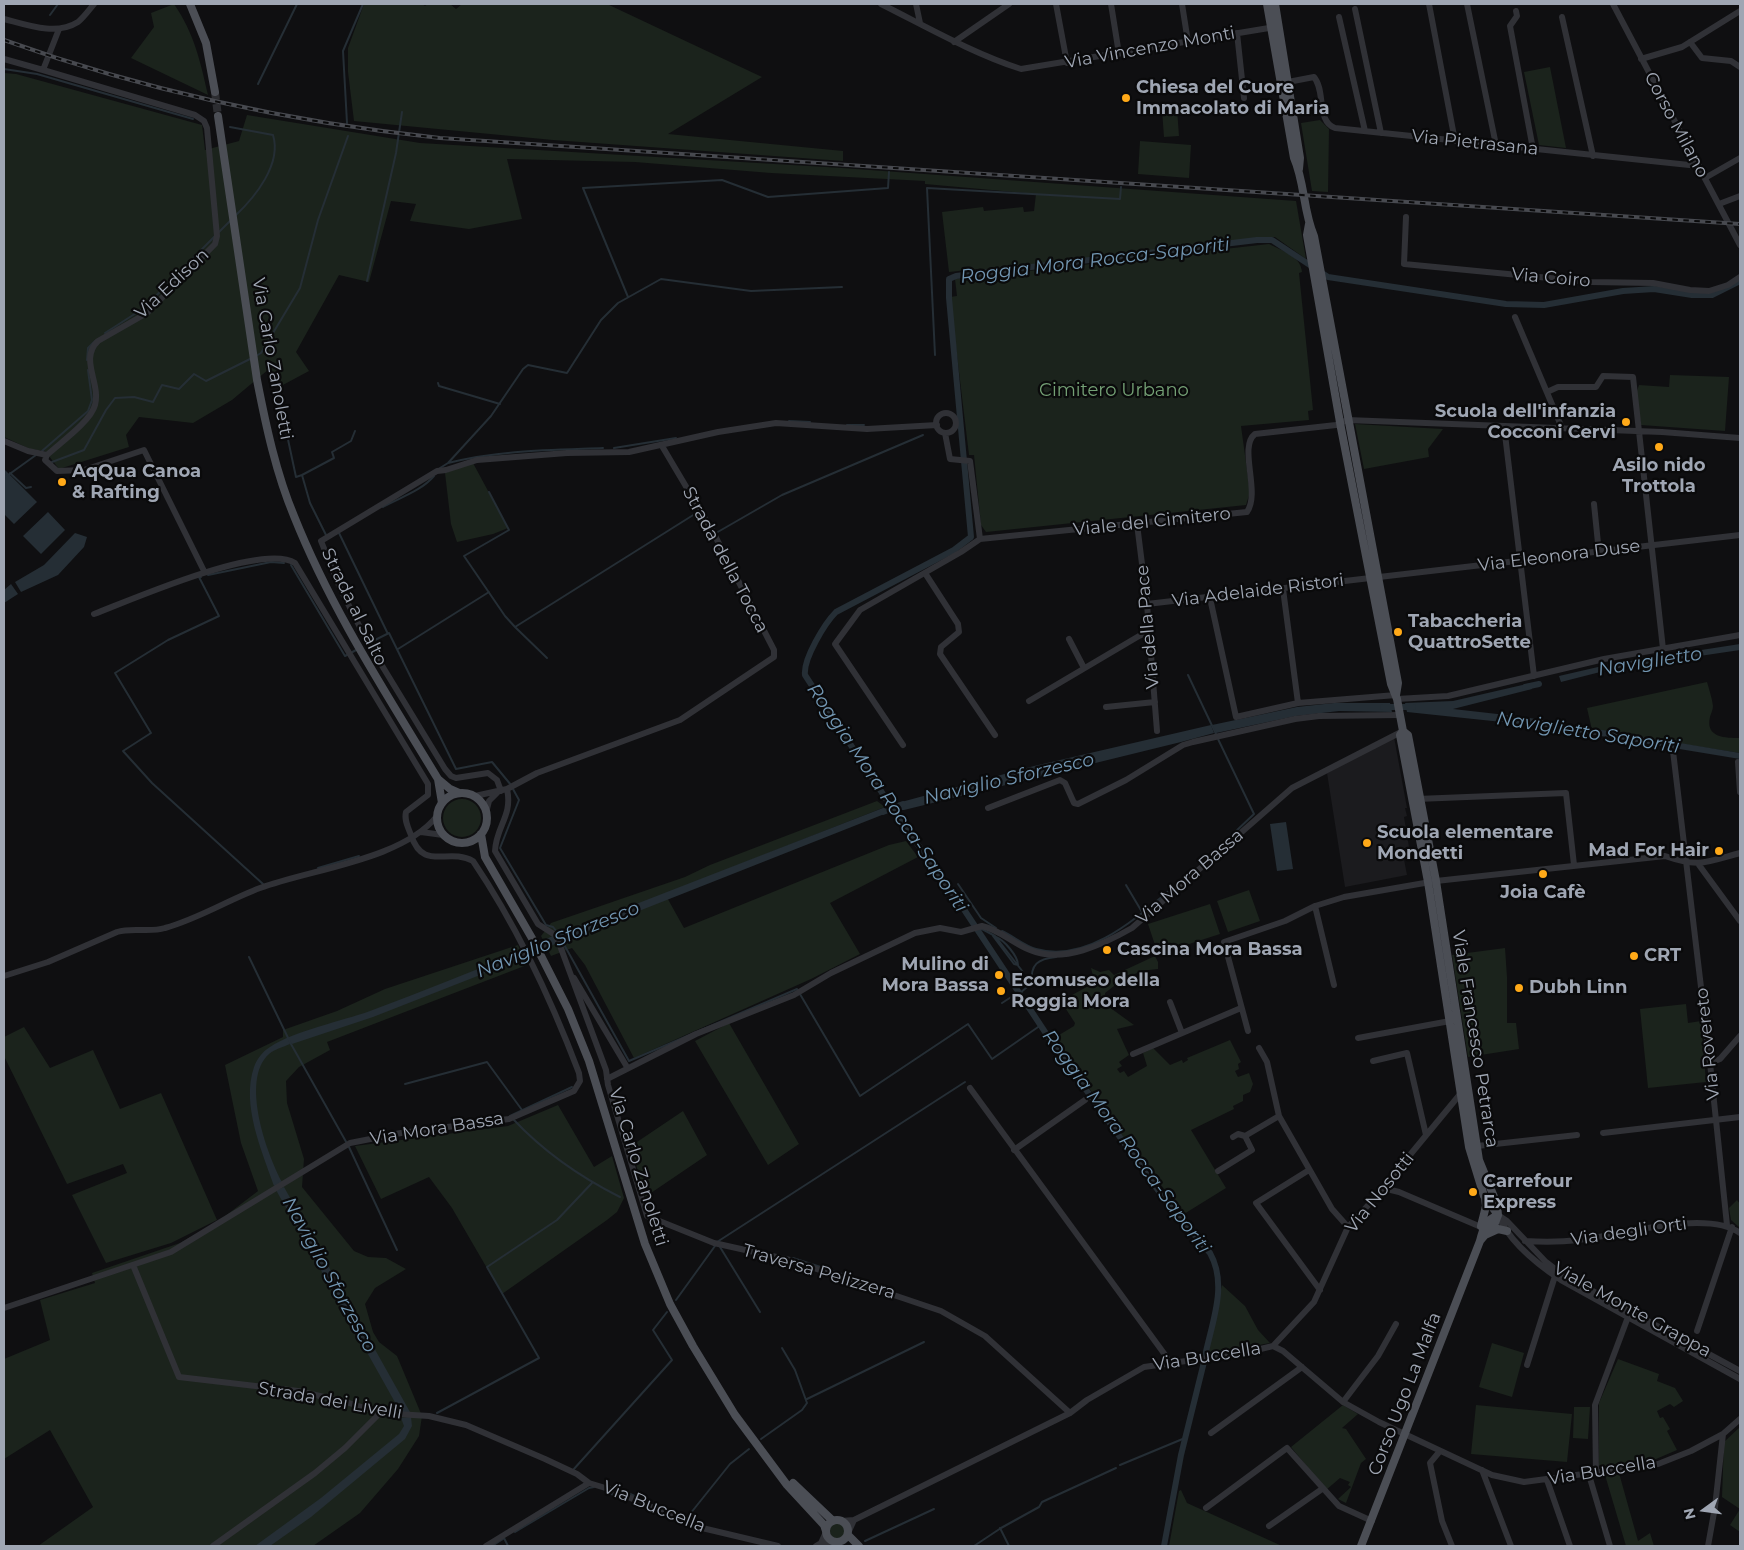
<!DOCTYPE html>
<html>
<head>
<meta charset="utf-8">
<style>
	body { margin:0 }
	#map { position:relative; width:1744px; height:1550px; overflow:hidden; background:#0f0f11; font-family:Montserrat,sans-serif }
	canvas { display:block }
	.frame { position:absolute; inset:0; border:5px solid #9fa6b3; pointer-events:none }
	.north { position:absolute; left:1679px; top:1485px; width:50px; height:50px; -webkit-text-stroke:4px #0a0a0b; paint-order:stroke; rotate:256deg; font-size:14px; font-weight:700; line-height:20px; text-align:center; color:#9fa6b3 }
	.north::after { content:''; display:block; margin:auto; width:18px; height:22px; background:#9fa6b3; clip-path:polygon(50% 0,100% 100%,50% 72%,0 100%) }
</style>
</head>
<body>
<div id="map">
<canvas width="1744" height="1550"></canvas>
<div class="frame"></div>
<div class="north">N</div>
</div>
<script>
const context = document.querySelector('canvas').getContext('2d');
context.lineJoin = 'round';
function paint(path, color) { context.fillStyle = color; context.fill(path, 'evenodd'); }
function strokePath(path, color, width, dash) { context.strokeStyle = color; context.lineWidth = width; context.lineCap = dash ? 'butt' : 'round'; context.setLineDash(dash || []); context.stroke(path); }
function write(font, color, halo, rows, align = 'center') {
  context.font = font + ' Montserrat,sans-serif'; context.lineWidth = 4.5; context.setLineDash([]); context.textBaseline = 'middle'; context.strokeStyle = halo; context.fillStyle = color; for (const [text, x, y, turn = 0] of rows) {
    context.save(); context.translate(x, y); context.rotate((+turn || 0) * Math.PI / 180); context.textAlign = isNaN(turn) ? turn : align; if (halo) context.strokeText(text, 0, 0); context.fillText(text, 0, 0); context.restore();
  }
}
paint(new Path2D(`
	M1394,737L1407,808H1405L1407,816L1404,817L1409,847L1402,849L1407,875L1345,887L1327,773Z`), '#1b1b1e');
paint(new Path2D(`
	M174,4C194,33 200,60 208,95L131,58L154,27L151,13Z
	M364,4H422L425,6L428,4H450L456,9L462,4H607L762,77L668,134L843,151V161L553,140L354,121L348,72V48Z
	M1550,67L1566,148L1539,145L1524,72Z
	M4,73L16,74L202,125L205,150L239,141L247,115L420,143L842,168L1296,201L1306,259L1275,237L983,271V276L1269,244C1282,251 1301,256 1302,272L1299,273L1313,410L1308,411L1309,420L1241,426L1250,492L1246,505L986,532L981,525L974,455H969L950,297L957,296L955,279L977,277V269L949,272L942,212L983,207L984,211L1023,207L1024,212L1034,211L1036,194L925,184V181L771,173L635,162L507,159L522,219L469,229L410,221L416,204L391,201L369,282L339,275L296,352L309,371L281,386L269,369L232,400L193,423L139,417L126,435L129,447L59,469L45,451L30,449L4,437Z
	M1177,109L1179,136L1164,137L1162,110Z
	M1320,120L1329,129L1328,192L1312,191L1301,123Z
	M1140,141L1191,145L1189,178L1138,174Z
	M1670,375L1729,377L1725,431L1641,425L1636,394L1639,385L1669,387Z
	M1355,424L1443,429L1428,449L1429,457L1364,469Z
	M473,463L508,528L493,534L457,542L451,524L445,473Z
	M1707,682C1709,689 1712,698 1713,706C1713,710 1711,713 1710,717C1705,738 1726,738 1740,738V753L1592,730L1587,708Z
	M443 818a19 19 0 1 1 38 0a19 19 0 1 1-38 0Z
	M877,801L885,807L665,894L684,928L889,845L906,841L918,857L830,903L860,954L811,979L634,1058L585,965L572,948L551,956L541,936L551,923L685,877L710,865Z
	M1249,890L1260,921L1228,932L1217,901Z
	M1210,904L1220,934L1158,954L1148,924Z
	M518,945L527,965L327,1042L330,1050L299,1067L286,1081L287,1103L304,1159L302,1187L354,1251L368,1257L386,1258L406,1269L375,1288L365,1304L373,1332L379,1342L397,1356L422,1416L419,1436L398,1469L360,1513L313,1546H38L93,1507L50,1430L4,1459V1359L50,1340L40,1300L95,1283L92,1273L180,1243L220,1220L258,1191L241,1143L225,1065L283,1037V1030L337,1011L385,989Z
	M1505,948L1507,977V1023H1516L1519,1049L1468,1057L1452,955Z
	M1155,956L1158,962V969L1140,971L1128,978L1117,977L1114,986L1105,993V1004L1134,1025L1117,1029L1129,1055L1119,1062L1122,1066L1117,1069L1120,1073L1124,1071L1128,1077L1147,1066L1143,1053L1153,1048L1170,1065L1182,1060L1183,1063L1188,1060L1187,1058L1230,1040L1241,1062L1238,1064L1239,1069L1235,1071L1238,1077L1249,1073L1253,1084L1250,1092L1243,1095V1101L1233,1106L1234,1109L1191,1130L1226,1188L1184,1214L1126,1141L1054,1038L1074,1026L1075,1023L1062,1003L1063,1000L1092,984L1094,980L1091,968L1100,972L1109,970L1114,975Z
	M1686,1004L1688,1023L1701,1021L1706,1082L1648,1088L1640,1009Z
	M729,1023L799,1144L768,1165L695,1041Z
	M24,1027L50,1068L93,1050L120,1109L161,1093L217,1220L171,1243L106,1263L72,1195L127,1173L123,1164L67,1184L4,1056V1037Z
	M558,1105L594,1167L612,1156L624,1198L617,1212L607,1220L502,1294L452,1208L429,1177L381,1199L355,1146L508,1126Z
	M683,1111L707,1155L645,1197L631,1146Z
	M1737,1200L1740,1204L1739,1227L1731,1220L1729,1208Z
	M1222,1285L1245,1306L1258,1330L1270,1343L1213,1353L1208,1351Z
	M1492,1343L1524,1353L1512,1397L1479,1387Z
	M1618,1359L1659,1374L1657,1381L1675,1388L1683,1401L1674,1407L1670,1404L1657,1411L1660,1418L1663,1417L1670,1429L1667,1431L1677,1450L1656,1459L1601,1468L1599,1465V1403Z
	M1343,1405L1358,1414L1342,1428L1346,1429L1366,1459L1361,1463L1346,1503L1338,1499L1351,1487L1348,1485L1350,1482L1340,1478L1326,1490L1291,1447Z
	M1476,1405L1572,1414L1567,1462L1471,1454Z
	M1574,1407H1590L1588,1439L1573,1438Z
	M1740,1427V1532L1730,1525L1740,1509L1722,1497L1724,1442Z
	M1619,1473L1638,1541L1650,1533L1654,1546H1626L1605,1475Z
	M1181,1490L1187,1503L1282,1546H1169L1179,1491Z
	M830 1531a8 8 0 1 1 16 0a8 8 0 1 1-16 0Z`), '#1b231c');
paint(new Path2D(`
	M4,469L37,502L14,524L4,514Z
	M48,512L65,530L41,554L23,536Z
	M75,533L87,537L84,547L58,575L21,592L15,582L44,565Z
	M11,584L18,594L4,603V590Z
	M1740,644V650L1612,669L1561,682L1559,676L1611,664Z
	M1531,683L1532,689L1453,709L1524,717L1740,753V759L1540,726L1407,712L1405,703L1453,701Z
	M1334,703H1390L1392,712L1339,711L1296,716L1216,733L1212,725L1297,707Z
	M1211,725L1214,733L1181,742L904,810H898L894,804L1034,766Z
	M888,806L892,811L563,941L559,934Z
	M1286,822L1293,869L1277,871L1270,824Z
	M553,936L557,943L543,950L539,942Z
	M523,951L526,957L373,1017L292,1044L288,1039L290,1044C283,1047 275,1049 269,1054C240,1080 267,1154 282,1182L274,1186C262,1151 241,1105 254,1067C257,1059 262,1052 270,1047C294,1031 342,1021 370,1011C421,992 472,971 523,951Z
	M284,1187L410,1412L401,1413L276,1190Z
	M411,1417L412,1426L405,1439L311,1517L270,1546H255L321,1498L399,1434L404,1426L401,1418Z`), '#252e35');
strokePath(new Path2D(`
	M50,15L58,4
	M4,69L37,74L193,119
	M258,84L297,4
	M347,123L343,51L363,4
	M230,127L273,135C282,164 255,197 236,215
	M218,233L231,220
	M367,281L396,153L402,112
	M628,297L583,188L722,180L768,197L888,188L889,172
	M105,333L144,308L215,236
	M935,355L927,188L1120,199L1121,187
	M256,356L261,353L300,288L318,220L348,136
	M87,360L88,348L95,341
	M438,383L439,386L500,404
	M280,402L296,477L302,475L310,503L326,535
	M789,421L810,422
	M847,425H864
	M614,448L676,438
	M42,451L88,411L92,400L88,370
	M52,462L84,450L106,410L115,398L134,397L153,402L162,385L179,389L194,374L206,381L252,358
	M448,463C499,450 550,450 603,448
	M440,468L448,463L491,416L523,369L528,365L567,373L601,320L618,303L661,279L751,291L842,287
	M10,473L26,488L31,487
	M302,475L334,458L332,452L351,441L355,431
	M4,478L36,455
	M489,492L509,530L464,556L505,616L515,627L698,512
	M383,507C401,497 421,491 434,476
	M339,533L387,632
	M716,533L782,495L923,435
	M291,565L345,656L358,649
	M208,575L271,562L284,563
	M201,577H199L219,616L168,640L115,673L151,733L123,751L152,783L263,884
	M515,627L547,658
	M371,642L389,633L456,769L492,762L511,785
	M398,649L489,592
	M1188,675L1216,734
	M513,789L519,800L500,848L546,925L553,927L557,932L629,1061L797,989L860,1096L968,1024L992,1059L1041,1025
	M1215,851L1254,814L1218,739
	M318,868L359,856
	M958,884L981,918L996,928
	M1126,885L1142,912
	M979,930L982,929L995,936L1023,972L1022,978L1014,984
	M1002,931C1013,936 1025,946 1036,949C1094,965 1147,907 1187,876
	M993,936L1014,964L1018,965
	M996,937C1004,940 1018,956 1018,965
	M249,957L291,1044L349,1147L397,1250
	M1020,993L1032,983C1030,964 1038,959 1056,957
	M1002,1003L1019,992
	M405,1084L487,1062L522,1110
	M510,1116L572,1087
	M513,1119C544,1152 580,1177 620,1197
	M717,1242L965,1082
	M720,1247L760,1312
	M793,1258L894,1291
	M676,1300L715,1246
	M807,1399L924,1342
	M437,1413L539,1358L487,1267L557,1220L592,1183
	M761,1439L802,1410L807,1403L795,1370L782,1348
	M1120,1465L1185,1438
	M573,1470L672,1360L653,1330L667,1312
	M607,1492L618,1497L622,1490L645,1501
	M684,1518L686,1519L730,1464L749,1449
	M1000,1528L1009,1546
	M515,1532L589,1488L594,1487
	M504,1538L508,1546
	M865,1541L934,1509
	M492,1546L503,1539
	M974,1546L1001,1528L1039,1507L1042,1502L1116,1468`), '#252e35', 2);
strokePath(new Path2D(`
	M1525,687L1539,684
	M1383,707H1413
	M883,812L903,804
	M1205,1356C1212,1322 1228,1285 1210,1253L1165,1200L1049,1038L965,911L894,811L805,675C803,659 825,623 836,612L954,550L971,537L949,298V279L956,276L1257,240H1272L1328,277L1506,304L1544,305L1623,291L1654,289L1692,295H1712L1740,281
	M1164,1546L1181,1455L1204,1362`), '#252e35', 6);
strokePath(new Path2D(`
	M215,92L218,116`), '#2c2d31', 8, [8, 4]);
strokePath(new Path2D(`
	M881,4C927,27 972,53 1021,69L1275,27
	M916,4L920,23
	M1056,4L1067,63
	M1111,4L1119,54
	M1182,4L1188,42
	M1429,4L1455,141
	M1467,4L1496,145
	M1613,4L1740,245
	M1355,9L1381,133
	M1516,11L1517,16L1510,26L1533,149
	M1339,17L1365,131
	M1562,17L1593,156
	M4,19C27,25 56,36 78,22C84,17 89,10 94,4
	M1237,33L1244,98
	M954,42L1009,4
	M1690,42L1702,58L1731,61L1740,67
	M4,59L43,70
	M1641,59L1682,47L1740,11
	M1288,82L1314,77C1326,91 1316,121 1335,128L1699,166
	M1705,178L1740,158
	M1719,204L1740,196
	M1406,217L1404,264L1591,282L1653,283L1690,290L1709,291L1728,285L1740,277
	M1515,317L1562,428
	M1547,392L1558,387H1596L1603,376L1633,377L1663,649
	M936 423a10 10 0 1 1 20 0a10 10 0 1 1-20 0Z
	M1504,426L1534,676
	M945,433L950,459L970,461L980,539
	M4,441L28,451L47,455
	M47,455C60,443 91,421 95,405C101,383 79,359 98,341L147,313L215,244L217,236L207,128L204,121L195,115L43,70L59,29
	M47,455L45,460L57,471L84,470L144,450L204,571
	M1594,504L1599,553
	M1137,524L1147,604L1157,731
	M980,539L1247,512C1261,492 1238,447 1255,434L1336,425L1347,420L1662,432L1740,438
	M925,573L958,624L959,632L941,647L940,654L995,735
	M1283,589L1298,703
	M1210,598L1236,717L1298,703L1396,695
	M1147,604L1740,535
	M1069,639L1084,668
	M1397,699L1448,696L1604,659L1740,635
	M1029,701L1139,636L1149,632
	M1106,707L1155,702
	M903,745L835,644L860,610L961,552L980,539
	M1673,751L1710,1063L1727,1225
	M1738,762L1740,792
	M507,789C513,816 496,826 495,851L538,924L555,935L559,943L606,1070L608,1085L647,1216L714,1243L790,1260L941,1311L985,1336L1070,1413
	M501,791L497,780L488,773L456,778L451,776L445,769L367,641L340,588L321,541L437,471L446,470L477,460L567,453L629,452L718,432L776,423L867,429L937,425
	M475,796L507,789L537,773L680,720L774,657V650L713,532L662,446
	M1417,799L1566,793L1574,865
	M988,808L1060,780L1065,783L1074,803L1078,804L1126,780L1183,745L1193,742L1295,719L1319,716L1400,715
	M486,813L489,801L497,793
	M421,832L443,835
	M1699,865L1740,921
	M1315,906L1334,985
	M4,976L48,962L117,932C133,927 149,933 165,928C198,919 228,900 260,888C311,869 402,860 437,816
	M574,978L627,1067
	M1170,1002L1182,1033
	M1248,1031L1224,942L1285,921L1315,906L1344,897L1436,881L1665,856C1699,868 1707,862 1740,853
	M1358,1038L1450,1021
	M1259,1048L1267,1062L1279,1116L1332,1209L1348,1227
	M1133,1054L1241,1008
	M1373,1061L1407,1053L1426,1135
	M1710,1063L1720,1059L1740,1036
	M607,1079L696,1034L794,995L831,973L915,933L940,928L961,932L982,926C1000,930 1014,944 1030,950C1063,964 1104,944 1132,928L1292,788L1403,731
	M970,1088L1171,1363
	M1603,1133L1740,1117
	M1233,1137L1238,1134L1245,1136
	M1477,1146L1577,1135
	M1014,1150L1085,1100
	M1309,1170L1256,1203L1320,1290
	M1218,1171L1252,1150L1245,1136L1279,1116
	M1383,1188L1399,1192L1481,1227
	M1498,1215C1509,1242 1537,1264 1561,1280L1740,1379
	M1498,1215L1507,1221L1545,1261L1563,1275L1740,1371
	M1525,1241C1543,1242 1561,1242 1579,1240C1619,1235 1707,1209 1740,1233
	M133,1265L179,1377L298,1391L346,1402L380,1413L429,1416L466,1425L545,1459L577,1474L589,1483
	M4,1308L171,1252L350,1143L401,1133L509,1119L574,1091L580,1081L579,1073C551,999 517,926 473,861C448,847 423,872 411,835C408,827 404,820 406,812L428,795V784L295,563C262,542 131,600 94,614
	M1697,1331L1732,1227
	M1273,1346L1314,1302L1348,1227L1372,1201L1461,1093
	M1192,1360L1231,1356L1273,1346L1283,1351L1343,1402L1379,1422L1492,1475L1524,1482L1658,1464L1691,1451L1723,1434L1740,1419
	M1527,1365L1555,1276
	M1343,1402L1378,1356L1396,1324
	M1211,1433L1302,1367
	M1440,1451L1430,1463L1442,1521L1452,1546
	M1482,1470L1511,1546
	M1596,1474L1595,1405L1628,1317
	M1589,1475L1610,1546
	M1547,1480L1570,1546
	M1206,1508L1287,1448L1339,1506L1372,1521
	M841,1521L854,1520L1070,1413L1087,1400L1144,1367L1193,1360
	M1269,1526L1322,1489
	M849,1531L854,1520
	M821,1543L833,1542
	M213,1546L315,1473L345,1448L380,1413
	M486,1546L589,1483L612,1490L698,1527L778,1546
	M816,1546L821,1543L826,1532
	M1708,1546L1715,1507L1723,1434`), '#303136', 6);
strokePath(new Path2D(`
	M190,4L206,43L215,92
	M1267,4L1294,158C1305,183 1303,211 1314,236L1398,683L1396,695
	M1275,4L1300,158L1299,169
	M218,116L257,380C266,426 276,473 294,516C331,609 386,693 438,779L450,789L459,793
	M1309,224L1307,235L1341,428L1391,684L1397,699L1403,731L1400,735L1428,882L1469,1147L1484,1196L1498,1215
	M1403,731L1408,735L1436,881L1479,1160L1497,1204L1498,1215L1495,1223L1480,1241
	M438,779L442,803
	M437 818a25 25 0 1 1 50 0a25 25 0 1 1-50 0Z
	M481,834L485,857L533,940L568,1009L589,1061L645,1244L670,1304L693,1346L735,1415L787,1485L824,1525L826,1531
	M1481,1226L1486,1206L1485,1198
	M1487,1234L1498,1229L1507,1231
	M793,1483L833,1521
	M826 1531a11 11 0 1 1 22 0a11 11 0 1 1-22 0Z
	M848,1535L859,1546
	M1361,1546L1480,1241C1483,1228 1486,1220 1498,1215`), '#4b4e55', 8);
const rail = new Path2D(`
	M4,40C146,91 290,122 440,138L1740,224`);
strokePath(rail, '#47494f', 4);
strokePath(rail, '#0a0a0b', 2, [5.5]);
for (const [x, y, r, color] of [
	[1126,98,5,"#ffa918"],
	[1626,422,5,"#ffa918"],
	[1659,447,5,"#ffa918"],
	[62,482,5,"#ffa918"],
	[1398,632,5,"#ffa918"],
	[1367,843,5,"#ffa918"],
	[1719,851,5,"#ffa918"],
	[1543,874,5,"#ffa918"],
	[1107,950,5,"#ffa918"],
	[1634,956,5,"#ffa918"],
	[999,975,5,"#ffa918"],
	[1519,988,5,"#ffa918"],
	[1001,991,5,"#ffa918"],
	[1473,1192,5,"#ffa918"]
]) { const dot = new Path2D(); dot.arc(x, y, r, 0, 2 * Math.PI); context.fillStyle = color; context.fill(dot); strokePath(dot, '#0a0a0b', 2); }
write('18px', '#9fa6b3', '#0a0a0b', [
	["Via Vincenzo Monti",1150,48,-10],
	["Corso Milano",1676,125,62],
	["Via Pietrasana",1475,143,6],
	["Via Coiro",1551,278,5],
	["Via Edison",172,284,-43],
	["Via Carlo Zanoletti",272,359,80],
	["Viale del Cimitero",1152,522,-6],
	["Via Eleonora Duse",1559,556,-7],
	["Strada della Tocca",725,560,62],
	["Via Adelaide Ristori",1258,591,-7],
	["Strada al Salto",354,607,64],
	["Via della Pace",1148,627,-95],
	["Via Mora Bassa",1190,877,-41],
	["Viale Francesco Petrarca",1475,1039,81],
	["Via Rovereto",1708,1044,-96],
	["Via Mora Bassa",437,1129,-9],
	["Via Carlo Zanoletti",638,1167,73],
	["Via Nosotti",1380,1193,-51],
	["Via degli Orti",1629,1232,-8],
	["Traversa Pelizzera",819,1272,16],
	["Viale Monte Grappa",1632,1310,29],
	["Via Buccella",1207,1357,-9],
	["Corso Ugo La Malfa",1405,1394,-69],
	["Strada dei Livelli",330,1401,10],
	["Via Buccella",1602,1471,-9],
	["Via Buccella",654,1507,22]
]);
write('bold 18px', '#9fa6b3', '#0a0a0b', [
	["Chiesa del Cuore",1136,88],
	["Immacolato di Maria",1136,109],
	["Scuola dell'infanzia",1616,412,"right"],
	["Cocconi Cervi",1616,433,"right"],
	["Asilo nido",1659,466,"center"],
	["Trottola",1659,487,"center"],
	["AqQua Canoa",72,472],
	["& Rafting",72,493],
	["Tabaccheria",1408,622],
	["QuattroSette",1408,643],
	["Scuola elementare",1377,833],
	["Mondetti",1377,854],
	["Mad For Hair",1709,851,"right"],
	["Joia Cafè",1543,893,"center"],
	["Cascina Mora Bassa",1117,950],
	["CRT",1644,956],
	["Mulino di",989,965,"right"],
	["Mora Bassa",989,986,"right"],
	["Ecomuseo della",1011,981],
	["Roggia Mora",1011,1002],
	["Dubh Linn",1529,988],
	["Carrefour",1483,1182],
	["Express",1483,1203]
], 'left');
write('18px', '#74a075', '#0a0a0b', [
	["Cimitero Urbano",1114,391]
]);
write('italic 19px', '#7296b2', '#0a0a0b', [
	["Roggia Mora Rocca-Saporiti",1095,261,-7],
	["Naviglietto",1650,662,-9],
	["Naviglietto Saporiti",1588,733,9],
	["Naviglio Sforzesco",1009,779,-13],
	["Roggia Mora Rocca-Saporiti",887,798,56],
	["Naviglio Sforzesco",558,940,-22],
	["Roggia Mora Rocca-Saporiti",1126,1142,54],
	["Naviglio Sforzesco",329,1275,61]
]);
</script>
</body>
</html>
